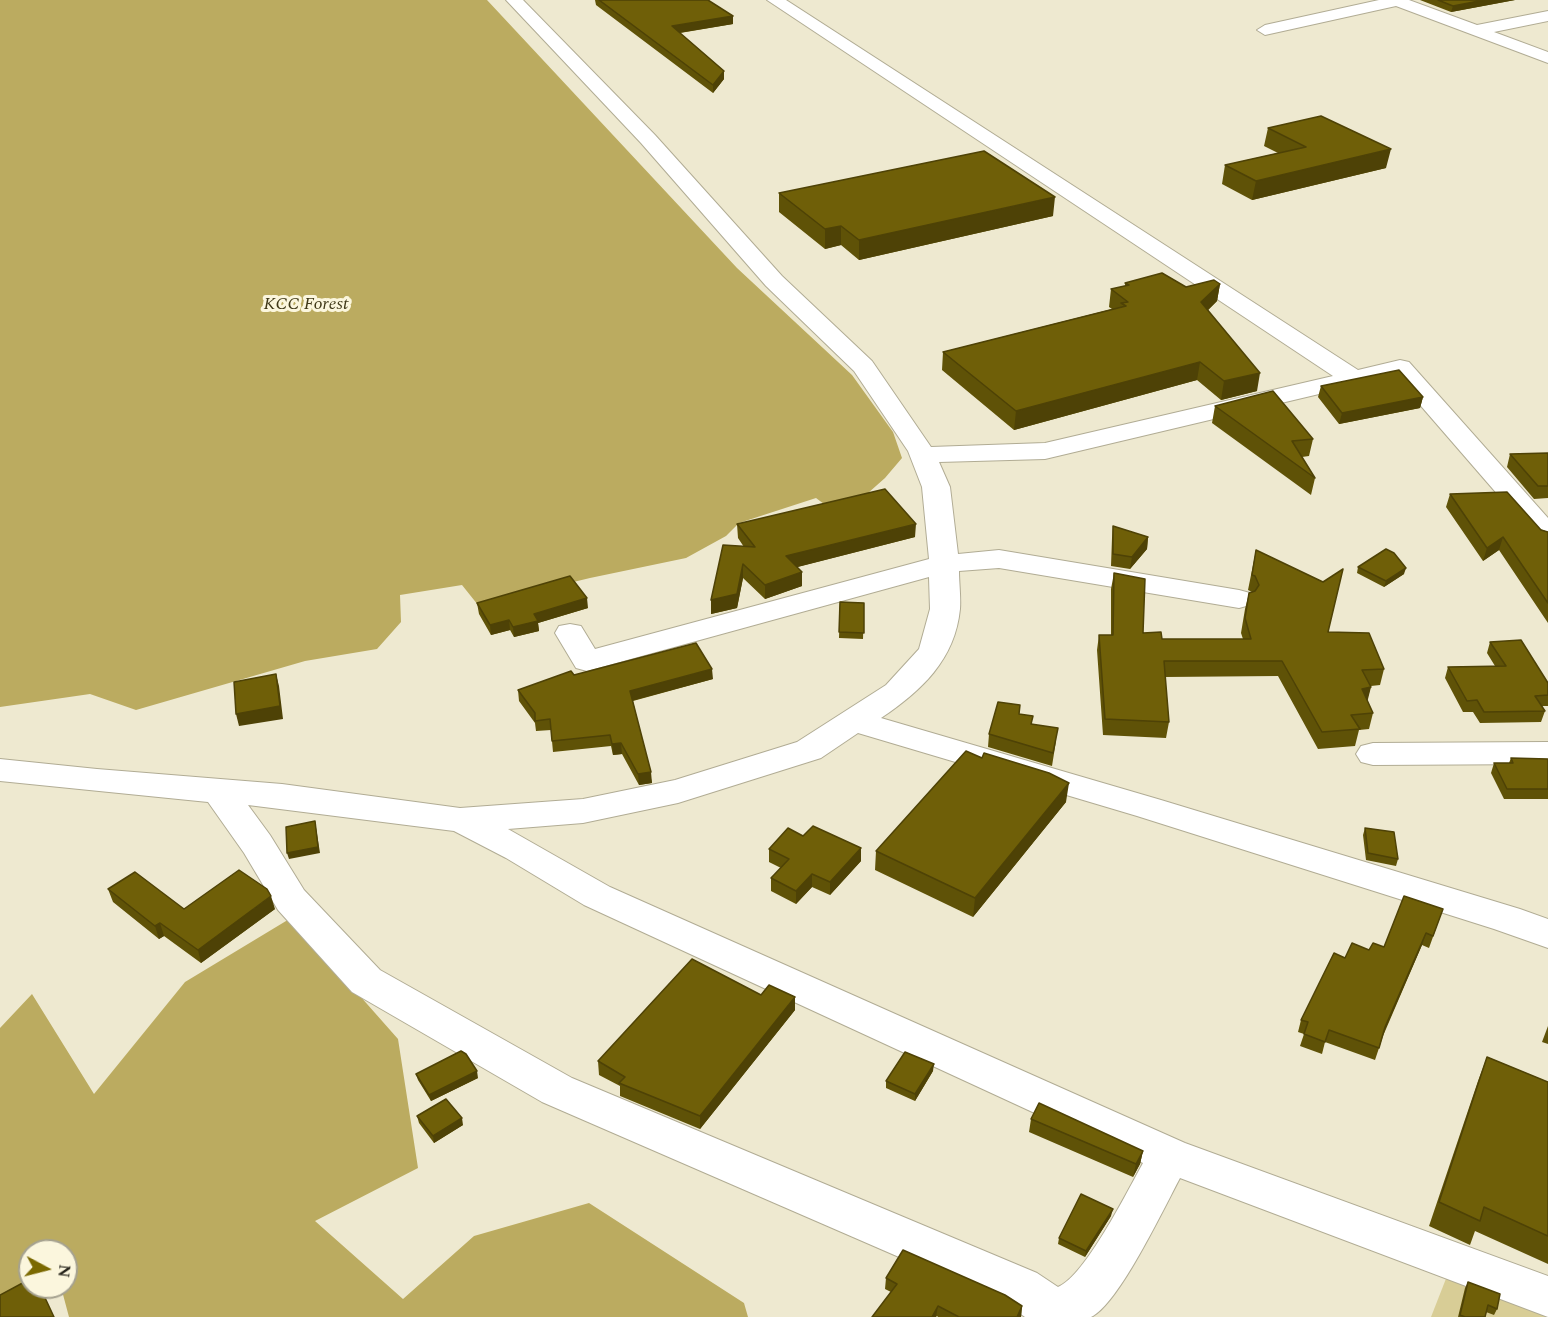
<!DOCTYPE html>
<html>
<head>
<meta charset="utf-8">
<style>
	body { margin:0 }
	#map { position:relative; width:1548px; height:1317px; overflow:hidden; background:#eee9d0; font-family:Spectral,serif }
	canvas { display:block }
	.north { position:absolute; left:18px; top:1239px; width:60px; height:60px; box-sizing:border-box; background:#fbf6dd; border:2px solid #a5a18f; border-radius:50%; rotate:97deg; font-size:16px; font-weight:700; line-height:24px; text-align:center; color:#242219 }
	.north::after { content:''; display:block; margin:auto; width:21px; height:27px; background:#7b6900; clip-path:polygon(50% 0,100% 100%,50% 72%,0 100%) }
</style>
</head>
<body>
<div id="map">
<canvas width="1548" height="1317"></canvas>
<div class="north">N</div>
</div>
<script>
const context = document.querySelector('canvas').getContext('2d');
context.lineJoin = 'round';
function paint(path, color) { context.fillStyle = color; context.fill(path, 'evenodd'); }
function strokePath(path, color, width, dash) { context.strokeStyle = color; context.lineWidth = width; context.lineCap = dash ? 'butt' : 'round'; context.setLineDash(dash || []); context.stroke(path); }
function write(font, color, halo, rows, align = 'center') {
  context.font = font + ' Spectral,serif'; context.lineWidth = 6; context.setLineDash([]); context.textBaseline = 'middle'; context.strokeStyle = halo; context.fillStyle = color; for (const [text, x, y, turn = 0] of rows) {
    context.save(); context.translate(x, y); context.rotate((+turn || 0) * Math.PI / 180); context.textAlign = isNaN(turn) ? turn : align; if (halo) context.strokeText(text, 0, 0); context.fillText(text, 0, 0); context.restore();
  }
}
paint(new Path2D(`
	M1449,1271L1548,1312V1317H1431Z`), '#d8cd96');
paint(new Path2D(`
	M0,0H487L737,268L852,375L893,432L902,458L885,478L859,501L828,507L816,498L739,523L726,536L686,558L590,578L478,605L462,585L400,595L401,622L377,649L305,661L136,710L90,694L0,707Z
	M291,918L398,1039L418,1168L315,1221L403,1299L474,1236L589,1203L744,1303L748,1317H69L61,1287H66V1251H30V1287H45L0,1311V1028L32,994L94,1094L185,982Z`), '#bbab60');
const street = new Path2D(`
	M506,0H523L655,135L782,276L872,361L931,447L1045,443L1333,376L767,0H786L1358,370L1400,360L1409,362L1548,518V544L1538,541L1395,376L1045,459L939,462L950,487L958,554L999,550L1239,590L1250,593L1254,599L1250,605L1239,608L999,568L959,571C959,584 961,597 960,609C955,660 921,691 881,718L1161,800L1520,909L1548,919V948L1494,929L1137,816L858,733L821,758L678,803L583,823L508,829L610,887L1185,1143L1548,1276V1317L1180,1178C1164,1208 1118,1305 1091,1317H1025L1005,1303L542,1102L352,992L278,910L244,853L208,802L0,781V759L97,769L282,784L460,808L583,799L675,780L797,742L886,685L919,649L930,609L929,577L587,671L576,668L555,633L559,626L570,624L581,626L595,649L929,559L922,487L908,451L854,371L766,286L641,143ZM248,805L454,831L506,858L584,905L1143,1163C1127,1192 1085,1276 1058,1287L1037,1273L572,1078L380,970L304,890L270,835Z
	M1379,0H1409L1477,25L1548,11V21L1494,32L1548,52V63L1396,6L1265,35L1257,30L1265,25Z
	M1548,742V764L1373,765L1361,762L1356,754L1361,746L1373,743Z`);
strokePath(street, '#b1ac94', 2);
paint(street, '#fff');
paint(new Path2D(`
	M595,0H708L733,16V24L680,33L724,71V79L713,93L596,5Z
	M1420,0H1515L1451,12Z
	M1268,128L1386,168L1252,200L1222,184L1225,165L1278,153L1264,146Z
	M779,193L1053,216L859,260L841,245L825,249L779,212Z
	M1125,283L1186,287L1220,284L1217,301L1208,310L1257,391L1221,400L1197,380L1014,430L942,370L943,352L1112,309L1109,307L1111,289L1125,286Z
	M1321,386L1423,397L1420,408L1339,424L1318,397Z
	M1215,406L1313,439L1309,456L1302,457L1315,478L1311,495L1212,423Z
	M1548,453V498L1534,499L1507,467L1510,454Z
	M1450,494L1548,532V623L1499,550L1483,561L1446,507Z
	M737,524L915,537L797,567L802,586L765,599L743,578L737,608L711,614V600L744,547L738,538Z
	M1113,526L1148,537L1147,549L1130,569L1111,566L1112,538Z
	M1256,550L1328,632L1384,669L1380,685L1371,686L1367,700L1373,713L1369,729L1359,730L1355,746L1318,749L1278,676L1165,677L1169,722L1166,738L1103,735L1097,650L1099,635H1111V589L1114,573L1143,633L1162,639H1243L1241,633L1245,609L1249,593L1252,592L1248,590Z
	M1358,567L1404,574L1384,587L1357,573Z
	M840,602L864,603L863,639L839,638Z
	M477,603L588,608L538,623L539,631L514,637L510,630L491,635L479,614Z
	M1490,642L1548,683V706H1542L1545,711L1541,722L1480,723L1473,712H1463L1445,678L1448,667L1495,666L1487,653Z
	M574,675L713,679L633,701L652,783L639,785L622,754L613,755L611,746L553,752L551,730L536,731L535,723L519,701L518,690Z
	M1020,705L1019,714L1056,741L1052,766L988,747L989,734Z
	M982,758L1066,802L973,917L875,870L876,851Z
	M1511,758L1548,759V799H1504L1491,773L1494,763H1509Z
	M1365,828L1398,859L1396,866L1366,860L1363,835Z
	M803,836L861,848V861L830,895L812,887L796,904L771,891V878L781,868L769,862V849Z
	M108,889L184,909H275L201,963L164,936L159,939L113,902Z
	M1443,909L1429,948L1422,945L1383,1036L1375,1060L1325,1042L1322,1054L1300,1046L1304,1034L1298,1032L1301,1020L1369,950L1384,947Z
	M761,995L795,1010L700,1129L620,1096V1086L599,1075L598,1061Z
	M1548,1026V1044L1542,1042Z
	M1487,1057L1548,1082V1264L1475,1231L1470,1245L1429,1226L1478,1081Z
	M933,1071L915,1101L886,1088V1081Z
	M416,1074L478,1078L431,1101L418,1080Z
	M417,1116L463,1125L434,1143L419,1123Z
	M1031,1119L1143,1151L1140,1164L1133,1177L1029,1132Z
	M1111,1216L1085,1257L1058,1244L1059,1238Z
	M886,1278L1022,1306L1021,1317H938L937,1316L936,1317H872L891,1292L885,1289Z
	M1468,1282L1497,1309L1494,1315L1486,1312L1485,1317H1458L1465,1288Z`), '#5f5207');
paint(new Path2D(`
	M1484,0H1515L1451,12L1453,6Z
	M733,16V24L672,34V26Z
	M724,71V79L713,93V85Z
	M1391,149L1386,168L1252,200L1256,181Z
	M1055,197L1053,216L859,260V240Z
	M841,226V245L825,249V229Z
	M1220,284L1217,301L1198,320L1201,302Z
	M1200,362L1197,380L1014,430L1016,411Z
	M1260,373L1257,391L1221,400L1224,381Z
	M1423,397L1420,408L1339,424L1342,413Z
	M916,524L915,537L786,570V556Z
	M1148,537L1147,549L1130,569L1132,557Z
	M1503,537L1499,550L1483,561L1487,548Z
	M743,564V578L737,608L711,614V600Z
	M1406,568L1404,574L1384,587L1386,581Z
	M802,572V586L765,599V585Z
	M587,598L588,608L538,623L539,631L514,637L513,627L534,614Z
	M509,620L510,630L491,635L490,625Z
	M712,669L713,679L631,701L630,691Z
	M276,674L279,686L283,719L239,726L236,714Z
	M1371,687L1367,703L1362,689Z
	M621,743L622,754L613,755L612,744Z
	M651,772L652,783L639,785L638,774Z
	M1069,783L1066,802L973,917L975,898Z
	M315,821L320,853L289,859L287,853Z
	M861,848V861L830,895V882Z
	M812,874V887L796,904V891Z
	M271,896L275,909L201,963L198,950Z
	M160,923L164,936L159,939L155,926Z
	M1426,933L1422,945L1381,1039L1385,1027Z
	M795,997V1010L700,1129V1116Z
	M934,1064L933,1071L915,1101V1094Z
	M477,1071L478,1078L431,1101L429,1095Z
	M462,1118L463,1125L434,1143L433,1136Z
	M1143,1151L1140,1164L1133,1177L1136,1164Z
	M1113,1209L1111,1216L1085,1257L1086,1251Z
	M938,1306L936,1317H932Z
	M1022,1306L1021,1317H1017Z`), '#4e4206');
const building = new Path2D(`
	M599,0H708L733,16L672,26L724,71L713,85Z
	M1438,0H1484L1453,6Z
	M1321,116L1391,149L1256,181L1225,165L1306,147L1268,128Z
	M984,151L1055,197L859,240L841,226L825,229L779,193Z
	M1162,273L1186,287L1214,280L1220,284L1201,302L1260,373L1224,381L1200,362L1016,411L943,352L1126,306L1121,303L1128,302L1111,289L1129,285L1125,283Z
	M1399,370L1423,397L1342,413L1321,386Z
	M1273,391L1313,439L1292,441L1315,478L1215,406Z
	M1548,453V486H1538L1510,454Z
	M885,489L916,524L786,556L802,572L765,585L743,564L737,594L711,600L723,545L755,547L737,524Z
	M1507,492L1541,530L1548,532V603L1503,537L1487,548L1450,494Z
	M1113,526L1148,537L1132,557L1113,554Z
	M1386,549L1394,553L1406,568L1386,581L1358,567Z
	M1256,550L1323,582L1343,569L1328,632L1369,633L1384,669L1362,670L1371,687L1362,689L1373,713L1351,715L1360,729L1322,732L1282,661H1164L1169,722L1105,719L1099,635H1113L1114,573L1145,579L1143,633L1161,632L1162,639H1251L1245,618L1249,593L1255,591L1259,585L1255,576L1252,575Z
	M570,576L587,598L534,614L538,621L513,627L509,620L490,625L477,603Z
	M840,602L864,603V633L839,632Z
	M1521,640L1548,683V695L1535,696L1545,711L1484,712L1477,700L1467,701L1448,667L1506,666L1490,642Z
	M696,643L712,669L630,691L651,772L638,774L621,743L612,744L610,735L552,741L550,719L535,721V713L518,690L571,671L574,675Z
	M276,674L280,706L236,714L234,682Z
	M998,702L1020,705L1019,714L1033,716L1031,724L1058,728L1053,753L989,734Z
	M966,751L982,758L984,753L1049,773L1069,783L975,898L876,851Z
	M1511,758L1548,759V789H1507L1494,763H1513Z
	M315,821L318,847L287,853L286,827Z
	M813,826L861,848L830,882L812,874L796,891L771,878L789,859L769,849L788,828L803,836Z
	M1365,828L1394,832L1398,859L1368,853Z
	M239,870L267,889L271,896L198,950L160,923L155,926L108,889L135,872L184,909Z
	M1404,896L1443,909L1433,936L1426,933L1385,1027L1379,1048L1329,1030L1325,1042L1304,1034L1308,1022L1301,1020L1334,953L1345,958L1352,943L1369,950L1373,943L1384,947Z
	M692,959L761,995L769,985L795,997L700,1116L619,1083L625,1077L598,1061Z
	M461,1051L466,1054L477,1071L429,1095L416,1074Z
	M905,1052L934,1064L915,1094L886,1081Z
	M1487,1057L1548,1082V1236L1484,1207L1480,1221L1439,1202Z
	M446,1099L462,1118L433,1136L417,1116Z
	M1039,1103L1143,1151L1136,1164L1031,1119Z
	M1081,1194L1113,1209L1086,1251L1059,1238Z
	M903,1250L1005,1295L1022,1306L1017,1317H959L938,1306L932,1317H872L897,1284L886,1278Z
	M30,1279V1287H40L54,1317H0V1295Z
	M1468,1282L1500,1294L1497,1309L1488,1305L1485,1317H1465L1460,1315Z`);
paint(building, '#6f5f08');
strokePath(building, '#4e4206', 1.5);
write('italic 18px', '#403918', '#fbf6dd', [
	["KCC Forest",306,305]
]);
</script>
</body>
</html>
